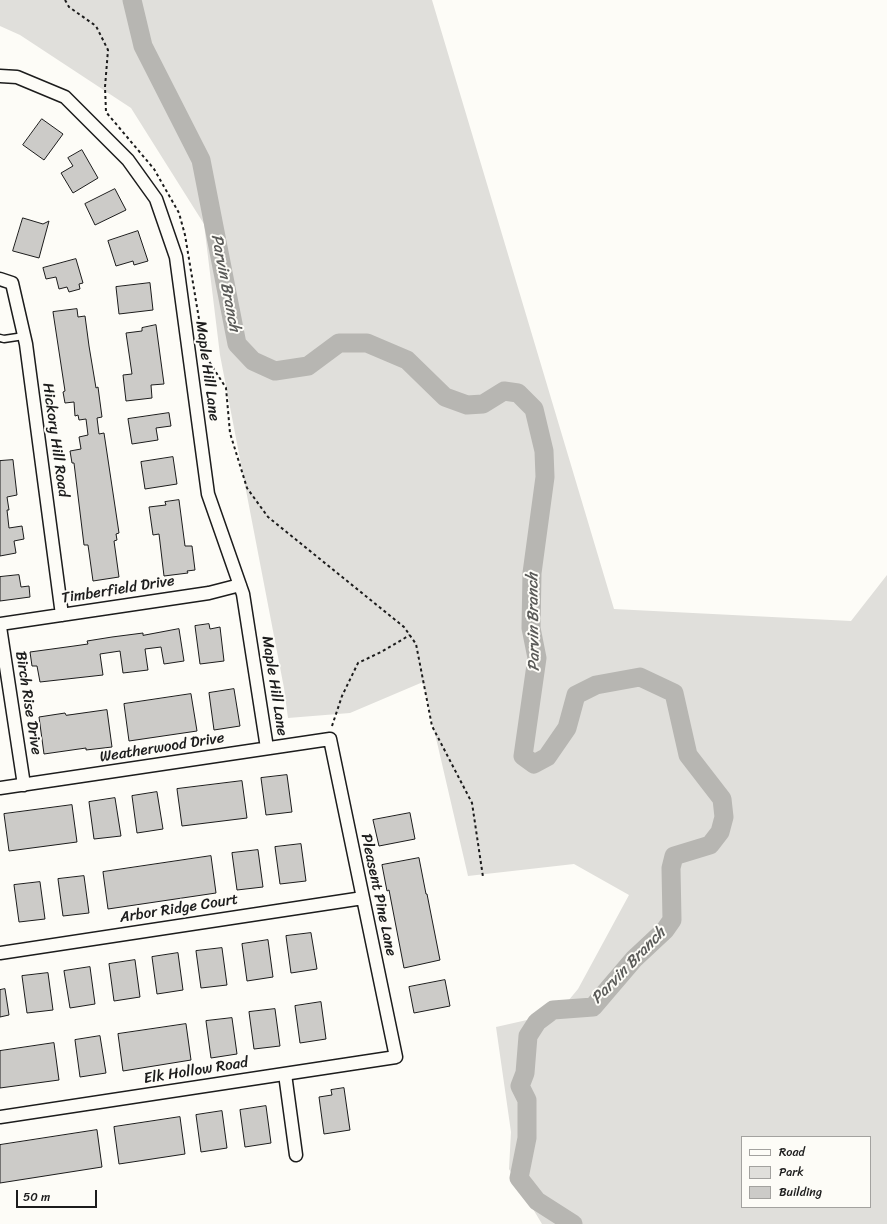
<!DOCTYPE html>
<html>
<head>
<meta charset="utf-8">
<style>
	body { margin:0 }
	#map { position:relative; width:887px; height:1224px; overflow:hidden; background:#fdfcf7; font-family:Sriracha,sans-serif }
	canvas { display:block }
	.legend { position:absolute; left:741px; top:1136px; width:130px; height:72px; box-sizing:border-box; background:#fdfcf7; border:1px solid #a3a29f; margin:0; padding:5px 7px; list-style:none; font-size:12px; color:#1c1c1c }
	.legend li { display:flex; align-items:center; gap:8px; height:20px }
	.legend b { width:20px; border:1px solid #a3a29f }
	.scale { position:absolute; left:16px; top:1190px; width:81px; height:18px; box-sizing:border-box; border:2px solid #1c1c1c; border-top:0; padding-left:5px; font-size:12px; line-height:14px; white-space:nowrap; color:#1c1c1c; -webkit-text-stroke:3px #fdfcf7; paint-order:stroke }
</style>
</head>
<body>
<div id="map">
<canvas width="887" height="1224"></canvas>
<ul class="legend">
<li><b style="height:5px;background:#fdfcf7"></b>Road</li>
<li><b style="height:11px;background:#e0dfdb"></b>Park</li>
<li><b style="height:11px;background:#cccbc8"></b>Building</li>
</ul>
<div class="scale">50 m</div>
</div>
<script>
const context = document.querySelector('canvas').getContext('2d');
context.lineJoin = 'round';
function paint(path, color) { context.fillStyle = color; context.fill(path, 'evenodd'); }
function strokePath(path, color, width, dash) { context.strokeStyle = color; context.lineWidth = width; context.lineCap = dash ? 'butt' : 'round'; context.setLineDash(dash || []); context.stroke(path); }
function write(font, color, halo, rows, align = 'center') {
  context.font = font + ' Sriracha,sans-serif'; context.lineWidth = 4; context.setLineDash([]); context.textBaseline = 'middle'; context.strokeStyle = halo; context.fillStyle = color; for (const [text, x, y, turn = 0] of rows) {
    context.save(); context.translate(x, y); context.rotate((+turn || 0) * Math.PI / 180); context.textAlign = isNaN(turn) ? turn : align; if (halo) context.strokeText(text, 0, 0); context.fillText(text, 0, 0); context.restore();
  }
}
paint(new Path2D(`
	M0,0H432L614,609L851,621L887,575V1224H542L509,1169L511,1132L496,1027L558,1013L578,989L629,895L574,864L468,876L423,682L350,713L288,718L284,688L220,355L204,224L131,108L20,35L0,26ZM742,1137H870V1207H742Z`), '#e0dfdb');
strokePath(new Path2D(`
	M132,0L143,46L201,160L237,344L253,361L275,371L308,366L339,343H367L407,360L445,397L467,405L483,404L504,391L518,393L534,409L544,451L545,477L532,573L531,628L537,658L523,756L534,764L547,757L567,728L576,695L596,685L640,677L674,693L688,755L722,799L724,817L720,832L710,845L674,856L671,868L672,920L665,930L634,959L593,1007L553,1010L537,1022L528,1036L525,1073L520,1086L527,1100V1138L519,1178L537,1201L573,1224`), '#b7b6b2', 19);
const building = new Path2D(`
	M42,119L63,134L44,160L23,145Z
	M82,150L98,178L73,193L61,173L73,166L68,158Z
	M115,189L126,210L95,225L85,204Z
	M23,218L43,224L49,221L39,258L13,251Z
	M138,231L148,261L134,265L133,261L116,266L108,241Z
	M76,259L83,283L79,284L80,289L69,292L67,287L59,289L56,277L46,279L43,268Z
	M150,283L153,310L119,314L116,287Z
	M77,309L78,317L85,316L89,346L96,388L98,387L102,417L97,418L99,434L104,433L119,533L116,534L117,540L114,541L119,577L93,581L88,545H84L74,463H72L70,451L81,449L79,437L88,435L86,419L79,420L78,415L75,416L74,402L65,403L63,392L65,391L53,312Z
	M156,325L164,384L151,385L152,398L126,401L123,375L132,374L126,333L142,331V328Z
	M169,413L171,426L156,428L158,440L132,444L128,419Z
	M173,457L177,484L145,489L141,462Z
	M13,460L17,495L7,497L9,510H7L9,528L22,526L24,539L14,541L16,553L0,556V461Z
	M179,500L185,546H192L195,570L187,571L188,573L164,576L159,534L153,535L149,507L166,505L165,502Z
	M19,575L21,587L29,586L30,597L0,601V577Z
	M209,624L210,629L220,627L224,661L200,664L195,626Z
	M179,629L184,661L164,664L161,647L145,649L148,670L123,673L120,651L100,654L103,675L40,682L37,666H32L30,652L74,646L88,644L87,641L112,637L143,633V635Z
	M234,689L240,726L214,730L209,693Z
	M191,694L197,731L129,741L124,704Z
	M107,710L112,747L86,750V748L44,754L39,717L65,713L66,715Z
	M287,775L292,812L266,815L261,778Z
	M242,781L247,818L182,826L177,789Z
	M157,792L163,829L137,833L132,796Z
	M115,798L121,836L94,839L89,802Z
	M72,805L77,842L9,851L4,814Z
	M410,813L415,839L379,846L373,820Z
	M301,844L306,881L280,884L275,847Z
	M258,850L263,887L237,890L232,853Z
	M211,856L216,893L108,909L103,872Z
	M419,858L426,894H427L440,960L404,968L389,890L387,891L382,865Z
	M84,876L89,913L63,916L58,879Z
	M40,882L45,919L19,922L14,885Z
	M311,933L317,969L291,973L286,936Z
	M268,940L273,977L247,981L242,944Z
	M222,948L227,985L201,988L196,951Z
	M178,953L183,990L157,994L152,957Z
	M135,960L140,997L114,1001L109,964Z
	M90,967L95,1004L70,1008L64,971Z
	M48,973L53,1010L27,1013L22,976Z
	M445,980L450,1006L414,1013L409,987Z
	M5,989L9,1015L0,1017V990Z
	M321,1002L326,1039L300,1043L295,1006Z
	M275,1009L280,1046L254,1049L249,1012Z
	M232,1018L237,1054L211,1058L206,1021Z
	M186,1024L191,1060L123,1071L118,1034Z
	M100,1036L106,1073L80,1077L75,1040Z
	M54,1043L59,1080L0,1088V1051Z
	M344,1088L350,1130L324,1134L319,1097L332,1095L331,1090Z
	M266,1106L271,1143L245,1147L240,1110Z
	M222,1111L227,1148L201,1152L196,1115Z
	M180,1117L185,1154L119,1164L114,1127Z
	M97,1130L102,1167L0,1183V1145Z`);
paint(building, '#cccbc8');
strokePath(building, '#1c1c1c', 1);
const service = new Path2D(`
	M0,338L4,339L24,336`);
const minor = new Path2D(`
	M0,76L17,77L65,97L128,160L156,199L176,257L208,494L243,594L267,748
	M0,279L12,283L26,344L62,615
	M0,624L209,593L240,585
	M0,627L24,785
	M0,788L330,739L396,1057L0,1117
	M0,953L363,898
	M285,1074L296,1155`);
strokePath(service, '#1c1c1c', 9);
strokePath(minor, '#1c1c1c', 15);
strokePath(new Path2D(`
	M65,0L69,7L96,26L108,50L105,87L106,112L154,169L179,213L185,235L205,355L226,388L230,433L247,488L268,517L404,627L416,644L432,726L472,803L483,877
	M332,726L342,696L358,663L381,652L410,635`), '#1c1c1c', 2, [3, 3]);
strokePath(service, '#fdfcf7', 6);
strokePath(minor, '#fdfcf7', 12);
write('15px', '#1c1c1c', '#fdfcf7', [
	["Maple Hill Lane",207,371,82],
	["Hickory Hill Road",55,440,82],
	["Timberfield Drive",118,590,-9],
	["Maple Hill Lane",274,686,81],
	["Birch Rise Drive",28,703,81],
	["Weatherwood Drive",162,748,-9],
	["Pleasent Pine Lane",378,895,78],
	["Arbor Ridge Court",179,909,-9],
	["Elk Hollow Road",196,1071,-9]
]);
write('italic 16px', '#5a5a58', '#fdfcf7', [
	["Parvin Branch",225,283,79],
	["Parvin Branch",534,622,-91],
	["Parvin Branch",629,966,-46]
]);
</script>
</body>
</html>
